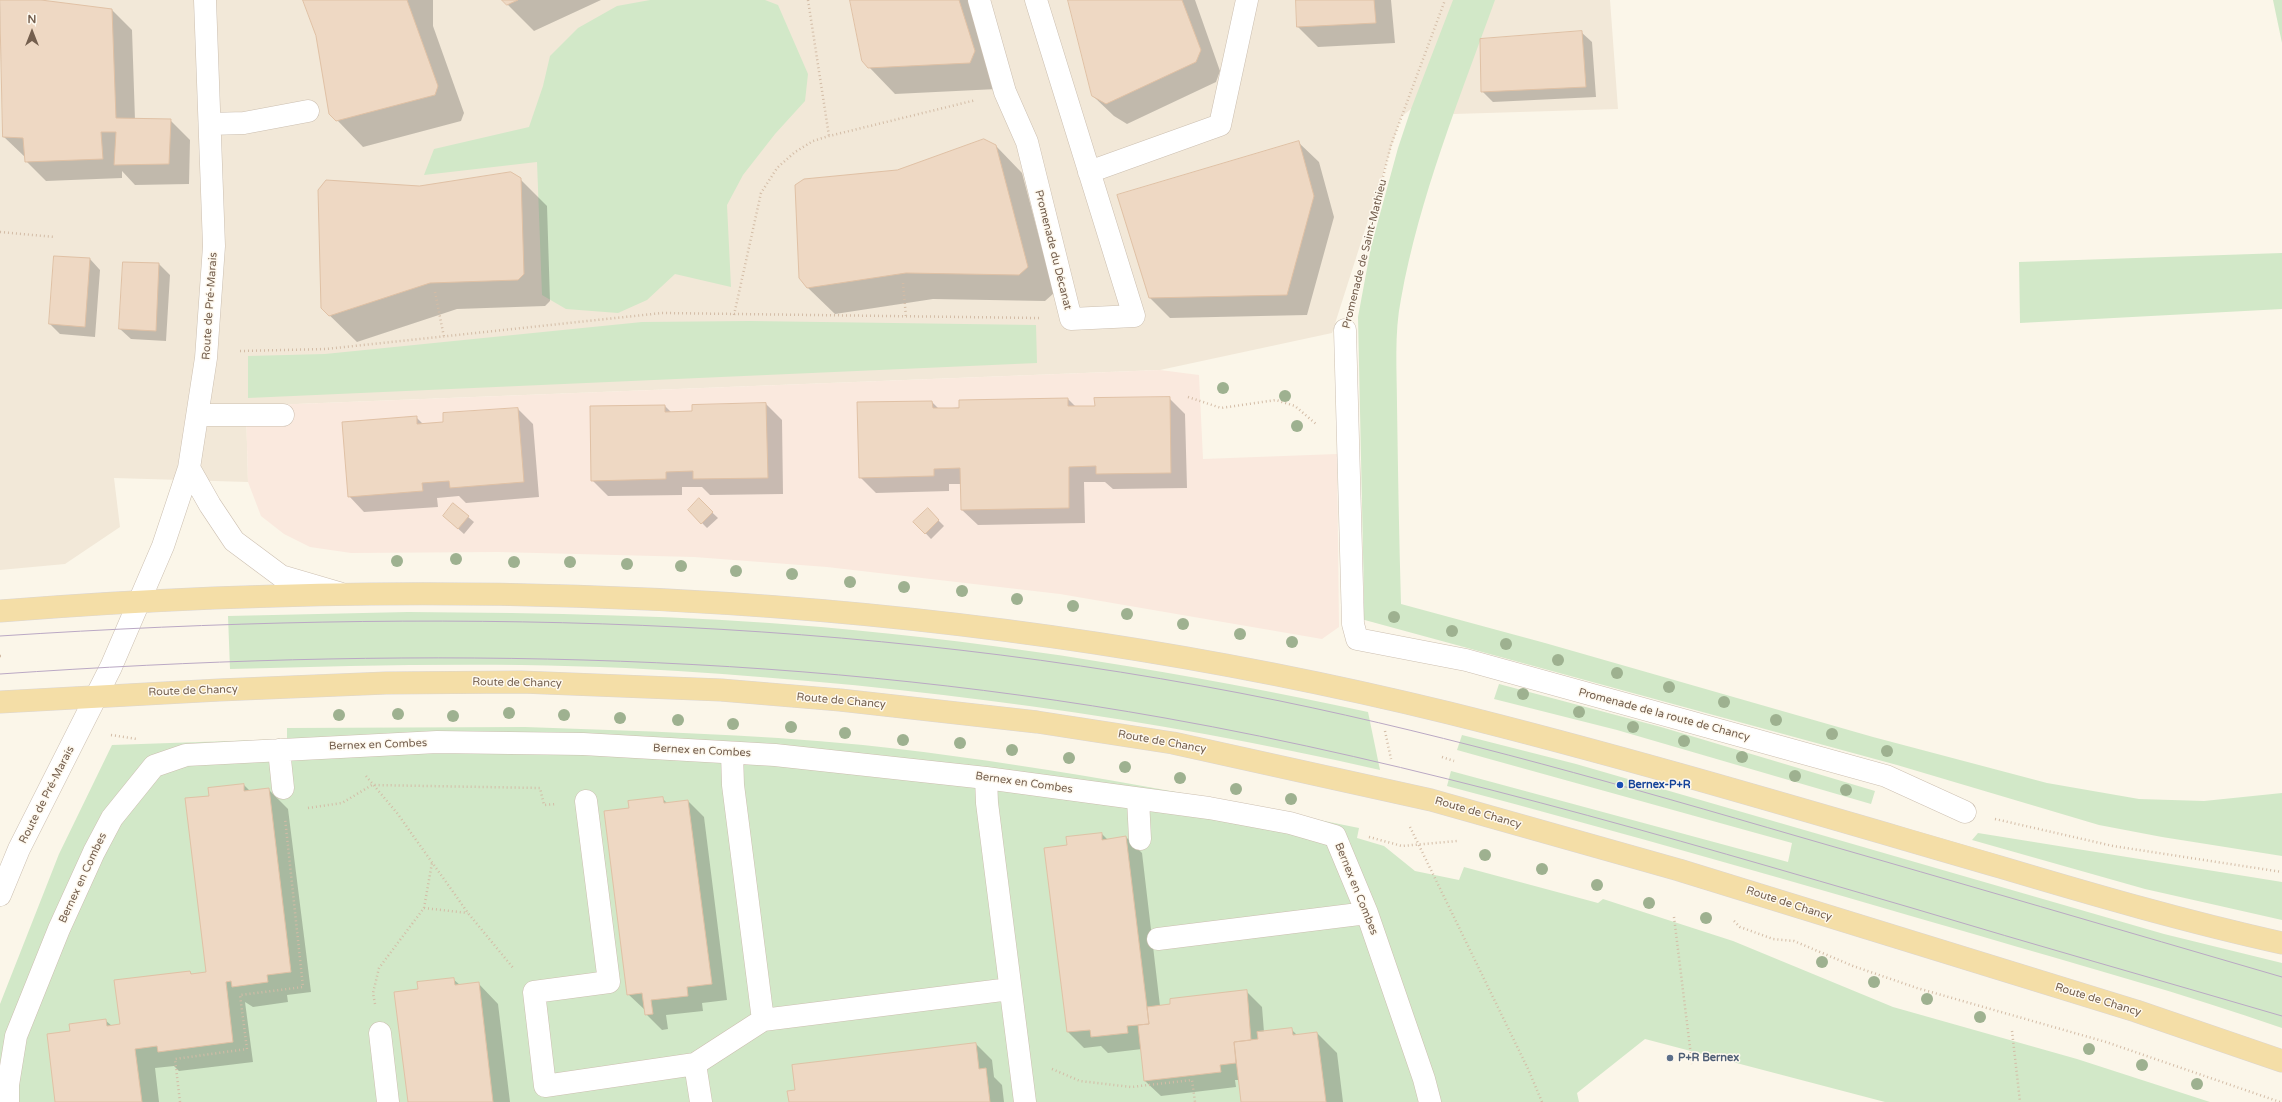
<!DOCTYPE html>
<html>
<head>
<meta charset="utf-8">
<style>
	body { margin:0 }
	#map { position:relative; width:2282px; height:1102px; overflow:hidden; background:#fbf6e9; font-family:"Varela Round",sans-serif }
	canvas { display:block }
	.north { position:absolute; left:12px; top:12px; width:40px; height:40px; -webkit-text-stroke:3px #fef9ef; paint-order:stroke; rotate:0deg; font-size:11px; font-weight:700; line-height:16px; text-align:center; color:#745f4e }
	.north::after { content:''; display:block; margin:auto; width:14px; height:18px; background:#745f4e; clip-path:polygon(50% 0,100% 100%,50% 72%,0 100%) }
</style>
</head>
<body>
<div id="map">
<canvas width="2282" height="1102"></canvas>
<div class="north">N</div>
</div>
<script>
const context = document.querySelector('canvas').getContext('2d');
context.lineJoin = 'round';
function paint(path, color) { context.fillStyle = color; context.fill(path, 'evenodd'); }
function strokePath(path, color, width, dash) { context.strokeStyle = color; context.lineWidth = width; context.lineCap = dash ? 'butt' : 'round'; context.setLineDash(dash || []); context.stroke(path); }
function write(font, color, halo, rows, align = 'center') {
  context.font = font + ' "Varela Round",sans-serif'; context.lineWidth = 3; context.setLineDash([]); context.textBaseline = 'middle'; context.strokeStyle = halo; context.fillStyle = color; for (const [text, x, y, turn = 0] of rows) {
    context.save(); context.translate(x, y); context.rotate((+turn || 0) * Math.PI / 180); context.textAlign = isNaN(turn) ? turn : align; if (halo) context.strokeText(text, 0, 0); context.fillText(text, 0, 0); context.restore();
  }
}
paint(new Path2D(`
	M0,0H1618H1610L1618,109L1454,114L1411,109L1401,117L1332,333L1160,370L246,406L248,482L114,478L120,527L65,564L0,570Z`), '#f2e8d8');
paint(new Path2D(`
	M1160,370L1199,375L1203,459L1337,454L1339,627L1322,639L1060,594L827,567L694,557L498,552L351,553L310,547L284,534L261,516L248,482L246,406Z`), '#fae9de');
paint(new Path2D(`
	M650,0H765L778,5L808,74L805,101L775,134L743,175L727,205L731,287L675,274L647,300L618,313L566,309L542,295L537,162L424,175L434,149L529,127L543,86L550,56L578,28L617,6Z
	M1453,0H1495C1460,97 1419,198 1401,299C1394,333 1397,371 1397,405C1398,472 1399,538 1401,604L1545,643L1873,737L2047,783L2139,799L2204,801L2282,793V856L2162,837L2099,825L1897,765L1361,619L1364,599L1358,317L1371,247L1398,148L1411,109Z
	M2273,0H2282V43Z
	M2282,253V309L2020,323L2019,262Z
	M750,321L1036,325L1037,363L248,398V356L325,354L642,322Z
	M408,612C546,613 684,615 821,627C1005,643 1187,673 1368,712L1380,770C1149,717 915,686 678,671C529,661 379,665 230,669L228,616Z
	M1499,684L1661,727L1875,791L1871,804L1617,730L1494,699Z
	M525,727C637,731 750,734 863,745C1030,763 1194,794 1359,828L1357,838L1384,846L1415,871L1459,880L1464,867L1598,903L1603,899L1733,941L1893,1007L2077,1059L2210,1102H1885L1645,1039L1577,1093L1579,1102H0V1004L59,854L112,745L287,739V728Z
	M1462,735L1576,764L2164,934L2282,963V1028C2182,993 2079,965 1977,935C1801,884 1625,833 1447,786L1451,771L1788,862L1792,843L1457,750Z
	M1978,833L2282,882V920L2145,889L1972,840Z`), '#d2e8c8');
paint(new Path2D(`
	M0,0H32L112,10L132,30L135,120H170L190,140L189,184L135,185L122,171V178L46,181L26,161L25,157L4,137Z
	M304,0H433V26L464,113L461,121L363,147L337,120L317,36Z
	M503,0H601L534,31Z
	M851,0H976L997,89L895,94L869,67Z
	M1069,0H1195L1220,71L1216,82L1127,124L1114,116L1093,96Z
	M1297,0H1391L1395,43L1318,47L1298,27Z
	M1581,32L1592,42L1596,97L1493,102L1482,91Z
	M1298,142L1319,162L1334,217L1307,315L1170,318L1150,298Z
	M996,146L1022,173L1054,293L1045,301L933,299L835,314L808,288L897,171Z
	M520,179L547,206L550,301L545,306L457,309L357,342L322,308L419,187Z
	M90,259L100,270L95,337L60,334L50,324Z
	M124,263L159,264L170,275L166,341L131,339L120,329Z
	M1169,398L1185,414L1187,488L1113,489L1105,482H1084L1085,523L978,525L962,510V484H949V491L876,493L860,477L932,402L939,409L1068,399L1076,407H1096Z
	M766,404L782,420L783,494L710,495L702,487H682V495L608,496L592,480L665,406L672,413Z
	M518,409L533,424L539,497L466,503L459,496L437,498L438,507L364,512L349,496L416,417L423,424L444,423Z
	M699,500L718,518L707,528L689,510Z
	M454,505L474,522L464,534L444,516Z
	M928,510L944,526L931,539L915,522Z
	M244,785L250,791L268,789L288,809L311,992L287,995L288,1002L253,1007L245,1002L253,1062L179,1071L174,1066L155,1068L159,1102H56L71,1032L105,1020L112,1026L122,1025L189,972L193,975L207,973L210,797Z
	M662,798L668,804L688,801L704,817L727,1000L702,1003L703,1011L666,1015L668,1029L662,1030L646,1014L645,1010L628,994L630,809Z
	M1102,834L1108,840L1126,837L1142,853L1160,1006L1246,991L1262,1007L1264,1032L1291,1029L1298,1036L1317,1033L1337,1053L1343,1102H1242L1239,1080H1235L1236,1087L1161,1096L1145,1081L1142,1049L1108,1053L1101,1046L1084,1048L1068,1032V846Z
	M453,979L460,985L478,983L498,1004L510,1102H409L419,990Z
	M976,1044L992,1060L994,1077L1002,1085L1004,1102H790Z`), '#0003');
const building = new Path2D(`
	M0,0H41L112,9L116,118L171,119L169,164L114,165L116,132H101L103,159L25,162L23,138L3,137Z
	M303,0H407L438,86L435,95L336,121L329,114L316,36Z
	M502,0H518L507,5Z
	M850,0H959L975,51L970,63L868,68L862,61Z
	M1068,0H1182L1201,50L1196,62L1106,104L1092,96Z
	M1296,0H1374L1376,23L1297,27Z
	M1582,31L1586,87L1481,92L1480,39Z
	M984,139L996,145L1028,267L1019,275L906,273L807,288L799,278L795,185L804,179L897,170Z
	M1299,141L1314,196L1287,295L1149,298L1117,195Z
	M511,172L521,178L524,274L518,280L430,283L329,316L321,308L318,190L326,180L419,186Z
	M54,256L90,258L85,327L49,324Z
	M123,262L159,263L156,331L119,329Z
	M1170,397L1171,473L1096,474V466L1069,467V508L961,510L960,468L934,469V476L859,478L857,402L932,401L933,408H959V400L1068,398V406H1095L1094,398Z
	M766,403L768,478L693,479V471L666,472V479L591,481L590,406L665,405V412L692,411V405Z
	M518,408L524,482L450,488L449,481L422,483L423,491L348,497L342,422L417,416V424L443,422V413Z
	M699,498L713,512L701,524L688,510Z
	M453,503L469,516L458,529L443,516Z
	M928,508L939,520L925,534L913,522Z
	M244,784V791L269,788L291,972L267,975L268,982L232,987L231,981L226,982L233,1042L158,1052L157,1046L135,1049L142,1102H55L47,1034L70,1031L69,1024L106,1019L107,1026L120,1024L114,980L190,971L191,974L206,972L185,798L209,796L208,788Z
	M663,797L664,803L688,800L712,984L687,987L688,996L651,1000L653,1014L645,1015L642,993L627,995L604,811L629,808L628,801Z
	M1102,833V840L1126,836L1149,1024L1127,1026L1128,1033L1091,1037L1090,1030L1067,1032L1044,848L1067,845L1066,837Z
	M454,978L455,985L479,982L493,1102H408L394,992L418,989L417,982Z
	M1247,990L1251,1040L1234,1042L1236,1063L1220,1065L1221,1072L1144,1081L1138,1025L1149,1024L1147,1007L1170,1004V999Z
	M1292,1028L1293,1035L1317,1032L1326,1102H1241L1234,1042L1258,1039L1257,1032Z
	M976,1043L979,1069L986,1068L990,1102H789L787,1091L795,1090L792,1065Z`);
paint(building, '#eed8c3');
strokePath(building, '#e0c1a5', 1);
const minor = new Path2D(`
	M979,0L1005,92L1027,142L1071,319L1134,316L1036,0
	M210,124L244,123L308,111
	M1089,172L1220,125L1247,0
	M1345,330L1353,624L1357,639L1466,660L1886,776L1965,812
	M199,415H283
	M189,468L210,505L234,541L281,576L339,593
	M279,750L283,788
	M732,753L733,785L763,1020L1010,989
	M986,778L987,803L1025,1102
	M1138,799L1140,839
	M586,801L609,982L534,992L545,1086L695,1064L763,1020
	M0,895L19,849L111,667L163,546L189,468L206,358L214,246L205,0
	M1158,939L1367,913
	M380,1033L388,1102
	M695,1064L701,1102
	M8,1102V1085L16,1036L59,929L94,852L112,818L154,766L186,755L437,742L583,744L775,755L986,778L1209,808L1290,823L1335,836L1367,913L1424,1079L1430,1102`);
const major = new Path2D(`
	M0,611C488,572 972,596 1449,713C1634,759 1817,814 2000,867C2094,895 2187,922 2282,943
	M0,702L219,690L386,683L521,682L721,690L840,700L1037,722L1173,743L1431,800L1679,870L2136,1011L2282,1061`);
strokePath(minor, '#ccbfb0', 23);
strokePath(major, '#dbd5d1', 23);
strokePath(new Path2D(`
	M808,0L829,136
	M0,232L55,237
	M903,283L906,317
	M435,292L444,337
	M1352,301L1391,145L1445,0
	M734,315L761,193L777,168L795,152L813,141L829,136L976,100
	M240,351L326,349L662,313L1039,318
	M1188,397L1221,408L1276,400L1295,406L1316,424
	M0,656H4
	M1385,731L1391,759
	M111,735L137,739
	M1442,757L1454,761
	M366,776L397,813L468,913L514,969
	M308,808L342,803L372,785L540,788L544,805L556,804
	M1995,819L2113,846L2282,872
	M1410,827L1529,1071L1542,1102
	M1369,837L1402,846L1457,841
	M424,908L468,913
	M1674,917L1692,1064
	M1734,921L1740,927L1773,939L1794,941L1853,966L1917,988L2106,1042L2280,1102
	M375,1004L373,993L379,968L424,908L432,863
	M2012,1031L2020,1102
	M1052,1069L1080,1081L1131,1087L1192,1080L1195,1102
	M180,1102L175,1059L247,1049L240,995L303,987L285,818`), '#d3bca6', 2.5, [1, 3]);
strokePath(minor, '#fff', 22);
strokePath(major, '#f4dea7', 22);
strokePath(new Path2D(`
	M0,636C432,608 854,614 1280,701C1455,737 1628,787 1800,837C1960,883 2121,930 2282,977
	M0,674C391,647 778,649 1165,718C1418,763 1665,836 1912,908C2035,945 2159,980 2282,1016`), '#baa8c4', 1);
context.fillStyle = '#9eb190';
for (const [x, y] of [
	[1223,388],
	[1285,396],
	[1297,426],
	[456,559],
	[397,561],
	[514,562],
	[570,562],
	[627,564],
	[681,566],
	[736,571],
	[792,574],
	[850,582],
	[904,587],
	[962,591],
	[1017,599],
	[1073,606],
	[1127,614],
	[1394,617],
	[1183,624],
	[1452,631],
	[1240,634],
	[1292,642],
	[1506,644],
	[1558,660],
	[1617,673],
	[1669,687],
	[1523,694],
	[1724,702],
	[1579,712],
	[509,713],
	[398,714],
	[339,715],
	[564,715],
	[453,716],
	[620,718],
	[678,720],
	[1776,720],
	[733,724],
	[791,727],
	[1633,727],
	[845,733],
	[1832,734],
	[903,740],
	[1684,741],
	[960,743],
	[1012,750],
	[1887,751],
	[1742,757],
	[1069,758],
	[1125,767],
	[1795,776],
	[1180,778],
	[1236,789],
	[1846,790],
	[1291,799],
	[1485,855],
	[1542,869],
	[1597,885],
	[1649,903],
	[1706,918],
	[1822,962],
	[1874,982],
	[1927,999],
	[1980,1017],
	[2089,1049],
	[2142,1065],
	[2197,1084]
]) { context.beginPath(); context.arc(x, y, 6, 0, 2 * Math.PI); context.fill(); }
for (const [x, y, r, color] of [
	[1620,785,4,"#1a4fb4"],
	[1670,1058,4,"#5c6f8a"]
]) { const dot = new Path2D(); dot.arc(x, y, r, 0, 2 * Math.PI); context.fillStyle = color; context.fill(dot); strokePath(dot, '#fef9ef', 1.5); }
write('11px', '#745f4e', '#fef9ef', [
	["Promenade du Décanat",1053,250,76],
	["Promenade de Saint-Mathieu",1365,254,-76],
	["Route de Pré-Marais",210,306,-86],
	["Route de Chancy",517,683,1],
	["Route de Chancy",193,691,-2],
	["Route de Chancy",841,701,5],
	["Promenade de la route de Chancy",1664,715,15],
	["Route de Chancy",1162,742,10],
	["Bernex en Combes",378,745,-2],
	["Bernex en Combes",702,751,3],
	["Bernex en Combes",1024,783,8],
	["Route de Pré-Marais",47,795,-63],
	["Route de Chancy",1478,813,16],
	["Bernex en Combes",83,878,-65],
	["Bernex en Combes",1356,889,68],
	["Route de Chancy",1789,904,18],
	["Route de Chancy",2098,1000,17]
]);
write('bold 11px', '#164399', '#fef9ef', [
	["Bernex-P+R",1628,785]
], 'left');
write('bold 11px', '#4e5e75', '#fef9ef', [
	["P+R Bernex",1678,1058]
], 'left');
</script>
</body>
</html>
